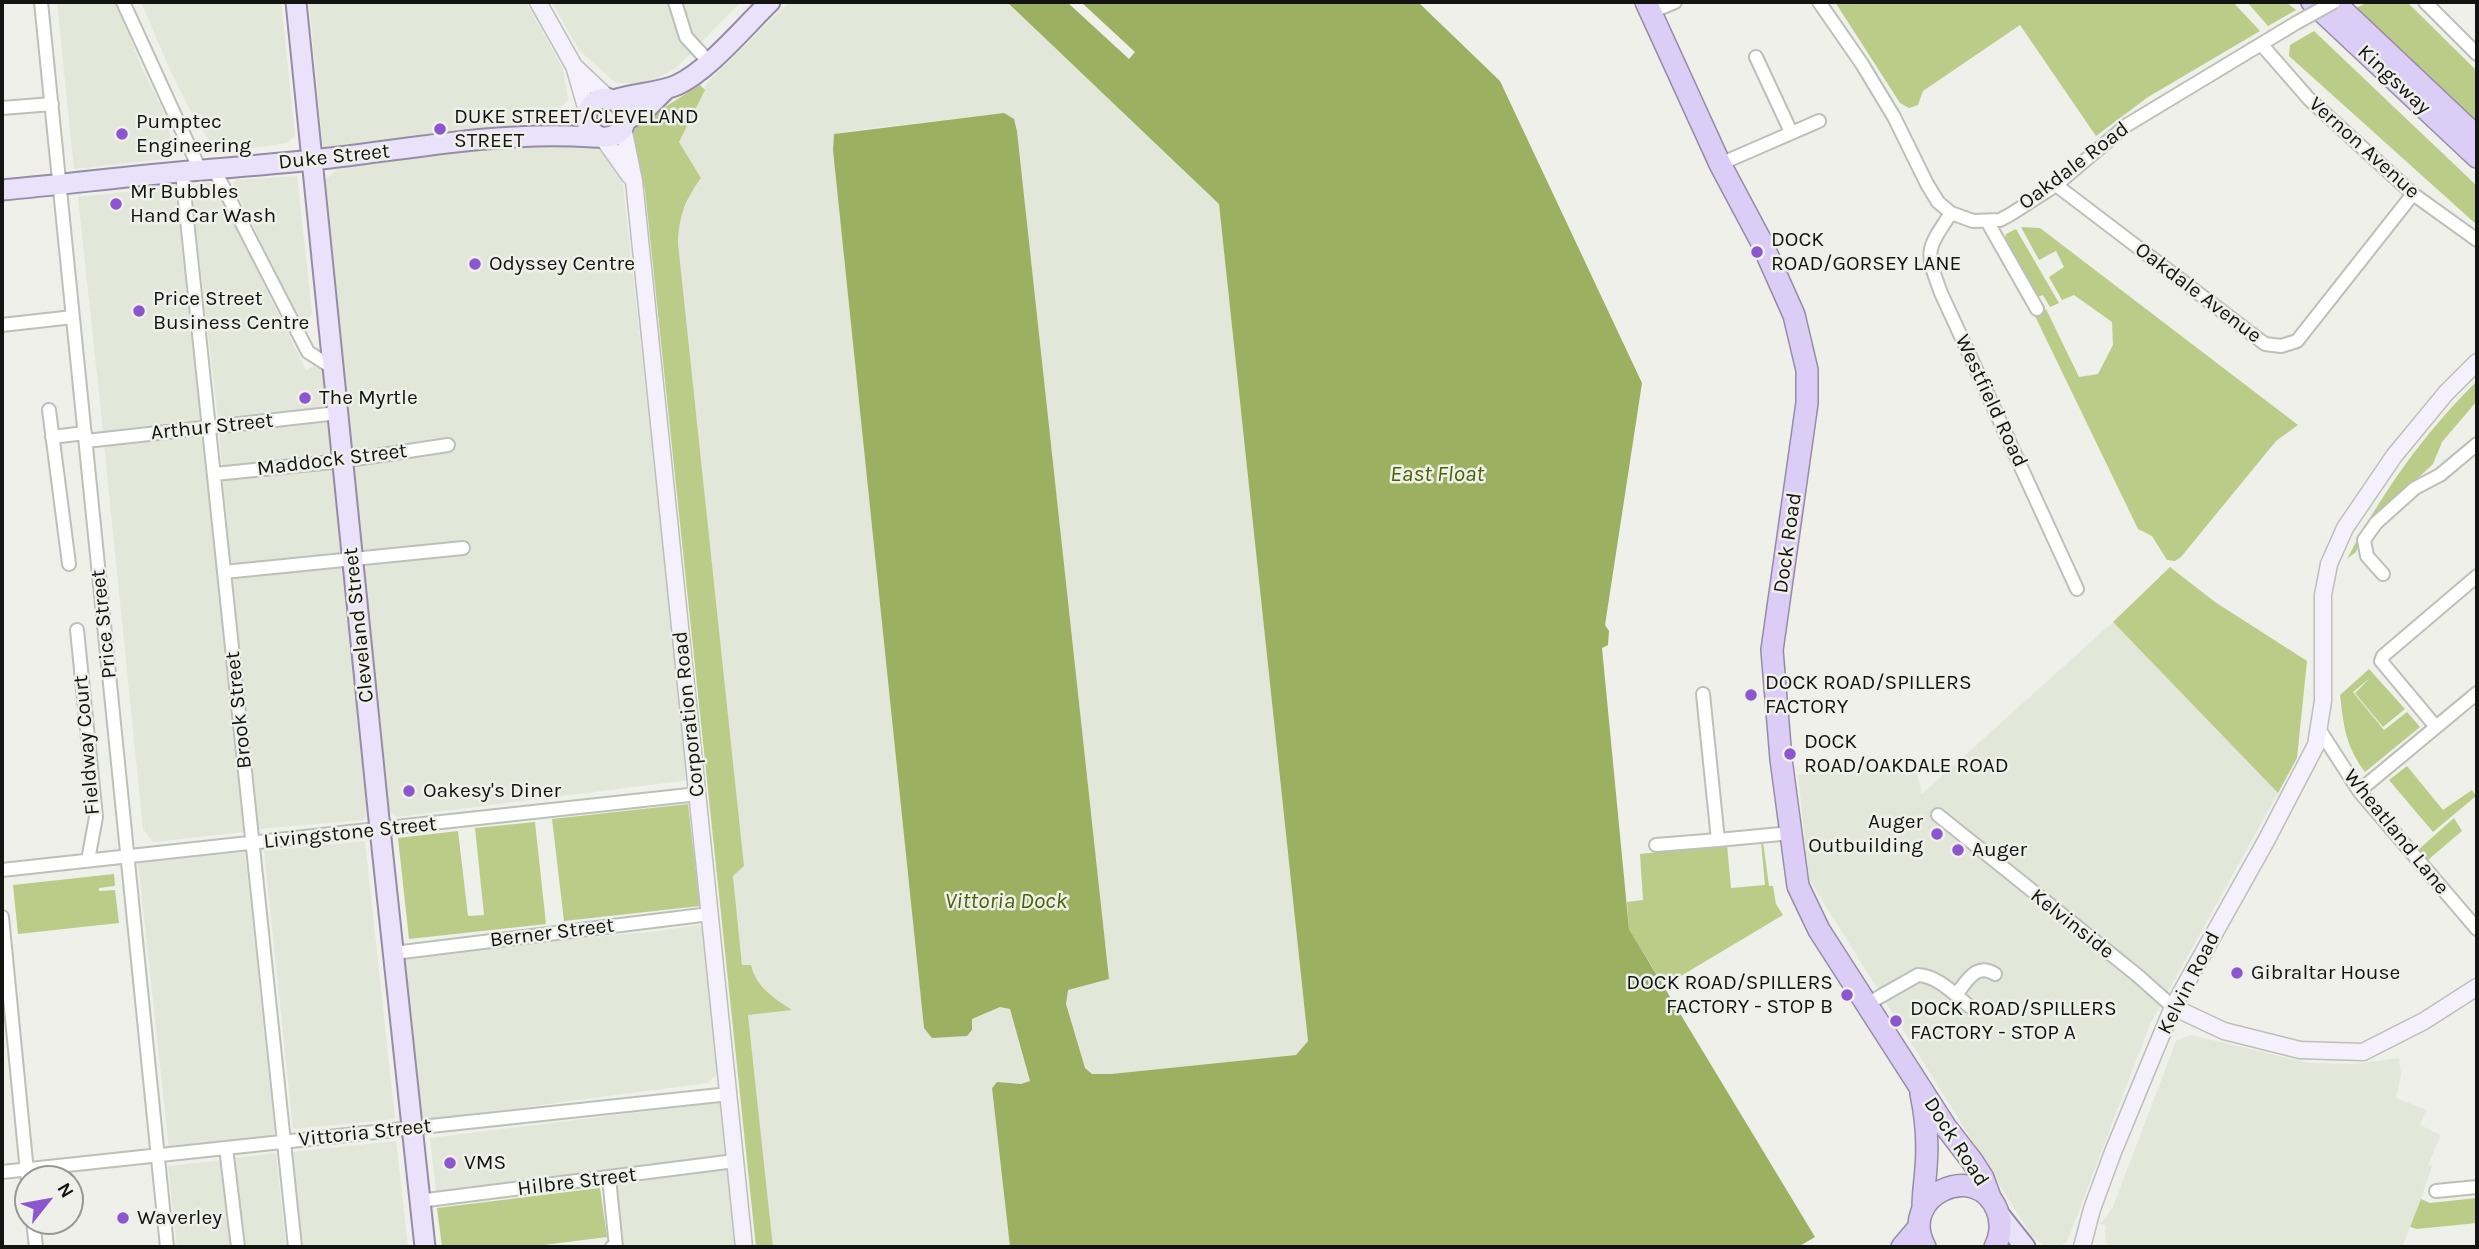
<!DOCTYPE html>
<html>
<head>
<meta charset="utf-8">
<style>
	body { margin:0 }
	#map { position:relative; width:2479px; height:1249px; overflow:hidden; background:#eef0e9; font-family:Karla,sans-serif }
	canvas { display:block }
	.frame { position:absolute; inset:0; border:4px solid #131412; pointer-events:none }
	.north { position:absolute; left:14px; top:1165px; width:70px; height:70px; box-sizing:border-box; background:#eef0e9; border:2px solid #969893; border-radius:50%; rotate:59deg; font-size:19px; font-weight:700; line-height:28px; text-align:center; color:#131412 }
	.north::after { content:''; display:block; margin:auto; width:24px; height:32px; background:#8d56ce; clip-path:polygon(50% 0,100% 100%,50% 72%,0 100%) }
</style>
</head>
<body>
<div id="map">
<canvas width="2479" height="1249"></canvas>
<div class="frame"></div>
<div class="north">N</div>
</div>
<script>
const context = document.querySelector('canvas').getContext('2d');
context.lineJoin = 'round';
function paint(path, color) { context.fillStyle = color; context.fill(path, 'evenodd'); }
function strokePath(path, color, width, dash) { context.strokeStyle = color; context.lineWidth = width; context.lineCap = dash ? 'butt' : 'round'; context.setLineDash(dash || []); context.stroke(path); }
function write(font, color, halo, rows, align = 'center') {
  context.font = font + ' Karla,sans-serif'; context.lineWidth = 5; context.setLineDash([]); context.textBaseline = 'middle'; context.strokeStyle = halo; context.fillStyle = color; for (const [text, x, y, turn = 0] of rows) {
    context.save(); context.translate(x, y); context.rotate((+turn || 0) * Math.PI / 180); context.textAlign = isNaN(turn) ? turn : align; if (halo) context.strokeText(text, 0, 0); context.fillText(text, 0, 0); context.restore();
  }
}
paint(new Path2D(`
	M57,2H116L141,66L168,121L173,158L74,169Z
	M141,2H281L295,135L287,143L216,153L189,108L171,72Z
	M309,2H526L563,69L568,100L547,121L323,149Z
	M552,2H741L675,69L648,83H616L579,50Z
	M789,2H1007L1219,203L1308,1041L1296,1055L1111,1074H1092L1085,1068L1081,1058L1065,1004L1068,990L1109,978L1017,131L1013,119L1004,113L857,130L834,135L924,1028L972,1030V1019L1000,1007L1010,1009L1030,1082L1021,1084L997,1082L992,1088L1010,1247H773L748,1014L791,1010L771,996L754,977L751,965H742L733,875L744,866L678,243L679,222L691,192L701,178L679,142L707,83Z
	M572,139L593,143L604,150L622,177L689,780L396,817L387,809L323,182L340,167Z
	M297,176L312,312L311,316L304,320L297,316L233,184L236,180Z
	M213,182L306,370L315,365L324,368L330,408L218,420L191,186Z
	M175,187L201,421L103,431L78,197Z
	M325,420L330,424L334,450L331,455L222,467L219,432Z
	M202,434L204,436L245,832L153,842L143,829L104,444Z
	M329,466L336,471L343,553L231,566L223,479Z
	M337,565L347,571L372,810L363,820L258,829L232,580L238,576Z
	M2113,622L2278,793L2150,1024L2067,1242L2059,1247H2045L2031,1235L1809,879L1798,775L1910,768L1917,773L1922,794Z
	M365,841L395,1119L293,1129L264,851Z
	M245,852L275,1136L169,1148L138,863Z
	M699,925L704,929L718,1073L708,1083L418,1121L402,961L409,955L657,931Z
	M2191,1035L2309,1063L2355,1064L2399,1058L2401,1075L2396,1098L2426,1110L2420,1125L2441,1135L2428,1165L2432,1166L2421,1199L2402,1247H2108L2105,1236L2106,1225L2100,1224L2113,1207L2176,1041Z
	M722,1102L729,1156L436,1193L430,1138Z
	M396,1141L408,1247H302L292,1152Z
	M276,1153L286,1247H245L235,1158Z
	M225,1160L235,1247H177L168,1166Z
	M729,1169L736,1247H623L617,1183Z`), '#e3e7d9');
paint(new Path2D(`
	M1835,2H2233L2260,31L2148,97L2096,136L2020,25L1923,91L1918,105L1909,108L1900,103Z
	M2247,2H2286L2296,10L2268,26Z
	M2368,2H2407L2477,71V123L2354,9Z
	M2314,31L2477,186V225L2289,56L2290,45Z
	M700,85L705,90L679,142L701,178C685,200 679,216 678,243L744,866L733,876L742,965H751C756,987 774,998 792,1010L748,1015L773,1247H756L645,190L633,136L636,125Z
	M2021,227L2040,228L2298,425L2276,441L2181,557L2175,561L2167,560L2152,536L2138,529L2034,314L2046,309L2079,377L2098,374L2113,345L2112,322L2074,295L2062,300L2049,277L2064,267L2056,251L2039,260Z
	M2016,229L2059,303L2050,307L2043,295L2037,297L2005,239L2006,234Z
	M2477,381V401L2442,442L2433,464L2376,517L2361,538L2356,552L2347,559C2382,493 2423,434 2477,381Z
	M2170,567L2215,602L2307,661L2297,758L2278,793L2113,622Z
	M2369,669L2405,709L2383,727L2355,693L2370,678L2353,692L2384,730L2407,712L2420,727L2365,772C2345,745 2344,727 2340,695Z
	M2407,766L2443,810L2472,790L2476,796L2433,832L2389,780Z
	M688,804L700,906L564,921L552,819Z
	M2454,818L2462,831L2428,860L2418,850Z
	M535,822L546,924L409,939L398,838L458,831L468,916L484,915L475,828Z
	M1761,842H1763L1769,886H1773L1776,904L1783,915L1664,986L1629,929L1627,902L1643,900L1640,854L1727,845L1731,888L1765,885Z
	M114,874L115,886L99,888V891L115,890L119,923L18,934L13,885Z
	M600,1188L607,1237L528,1247H442L437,1208Z
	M2477,1198V1223L2417,1229L2410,1227L2421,1199L2430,1203Z`), '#bacc88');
paint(new Path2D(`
	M1007,2H1418L1500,81L1642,383L1605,625L1609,631L1608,645L1602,648L1629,929L1815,1237L1798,1247H1010L992,1088L997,1082L1021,1084L1030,1081L1010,1009L1000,1007L972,1019V1030L967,1036L932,1038L924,1028L833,150L834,134L1004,113L1014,119L1017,131L1109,979L1068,990L1066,1004L1085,1068L1092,1074H1111L1296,1055L1308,1041L1219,204Z`), '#9bb060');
paint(new Path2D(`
	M1067,2H1081L1135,52L1129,59Z`), '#eef0e9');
const street = new Path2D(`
	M41,2L167,1247
	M123,2L200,170
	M675,2L686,37L709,62
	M1819,2L1862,64L1894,117L1927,184L1938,202L1951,213L1973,221L2000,220L2011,214L2056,185L2127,125L2296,23
	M2425,2L2477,54
	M1651,12L1675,2
	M2261,44L2309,99L2413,194L2477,240
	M1756,57L1791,132
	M2,108L52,104
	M1720,164L1819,121
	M214,169L308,352L333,368
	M182,172L295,1247
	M2056,185L2265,344L2281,346L2297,341L2413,194
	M1951,213C1926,251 1925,250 1941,293L2077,589
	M1987,221L2037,309
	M2,325L73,317
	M49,410L69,564
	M52,437L85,433
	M86,441L338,413
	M215,474L342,461L448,445
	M224,572L463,548
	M2383,574L2367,556L2364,540L2376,523L2415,488L2440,475L2477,444
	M77,630L96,817L88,860
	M2436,727L2381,661L2383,656L2477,576
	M2319,729L2359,791L2477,929
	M2359,791L2477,693
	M1938,815L2137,975L2173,1007
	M1718,840L1791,833
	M1656,845L1718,840L1703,694
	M2,870L698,794
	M2,917L28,1182
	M394,953L710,914
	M1956,995C1967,981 1976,962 1995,974
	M1867,1004L1918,975C1938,976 1954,994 1969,1006
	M226,1148L238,1247
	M2,1172L729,1094
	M609,1178L616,1247H612
	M2436,1191L2477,1187
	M419,1201L735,1161
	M33,1221L36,1247`);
const secondary = new Path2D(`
	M538,2L574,66L609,99
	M575,69L587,111
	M623,127L634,181L744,1247
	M603,138L630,176
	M2173,1007L2224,1031L2300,1050L2363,1052L2424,1021L2477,987
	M2082,1247L2092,1209L2113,1152L2173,1007L2266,841L2316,745L2323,701V595L2329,564L2345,528L2394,456L2446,393L2477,362`);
const primary = new Path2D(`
	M296,2L380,829L425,1247
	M614,100C635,93 659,93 677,85C708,71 745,26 770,2
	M625,121L648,107L666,89
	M2,190C69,184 136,175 203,170C245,166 288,163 330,158C409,149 493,133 573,136C590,136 625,145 625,118C625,111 621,104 615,101C592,89 574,121 598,136
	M1998,1213L2025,1247`);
const highway = new Path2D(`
	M1646,2L1720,164L1761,241L1794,315L1807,370V403L1772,650L1781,759L1798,886L1819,930L1945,1126L1972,1161L1983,1178L1991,1200
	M2312,2L2477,157
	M2334,2L2477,137
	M1921,1094C1926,1117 1928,1144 1926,1168C1925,1182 1923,1194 1923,1208
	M1902,1247L1919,1227
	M1925,1247C1897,1196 1976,1159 1997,1210C2002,1223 2001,1235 1995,1247`);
strokePath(street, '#bdbfb9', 16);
strokePath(secondary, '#bdbfb9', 19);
strokePath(primary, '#968ca6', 23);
strokePath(highway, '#968ca6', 24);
strokePath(street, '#fff', 12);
strokePath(secondary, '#f4f0fc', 16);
strokePath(primary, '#eae1fa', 19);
strokePath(highway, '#dccdf6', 21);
const streetBridge = new Path2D(`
	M2296,23L2334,2`);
strokePath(streetBridge, '#bdbfb9', 16, []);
strokePath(streetBridge, '#fff', 12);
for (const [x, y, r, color] of [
	[440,129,7,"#8d56ce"],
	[122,134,7,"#8d56ce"],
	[116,204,7,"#8d56ce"],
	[1757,252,7,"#8d56ce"],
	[475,264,7,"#8d56ce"],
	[139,311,7,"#8d56ce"],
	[305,398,7,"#8d56ce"],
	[1751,695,7,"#8d56ce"],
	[1790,754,7,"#8d56ce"],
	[409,791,7,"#8d56ce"],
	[1937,834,7,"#8d56ce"],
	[1958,850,7,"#8d56ce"],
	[2237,973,7,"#8d56ce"],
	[1847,995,7,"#8d56ce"],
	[1896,1021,7,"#8d56ce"],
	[450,1163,7,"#8d56ce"],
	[123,1218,7,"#8d56ce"]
]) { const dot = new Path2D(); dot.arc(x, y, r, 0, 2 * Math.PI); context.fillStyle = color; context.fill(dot); strokePath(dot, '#eef0e9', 2.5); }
write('21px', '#131412', '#eef0e9', [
	["Kingsway",2394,80,43],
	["Vernon Avenue",2364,148,42],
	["Duke Street",334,157,-6],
	["Oakdale Road",2074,166,-37],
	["Oakdale Avenue",2198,293,37],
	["Westfield Road",1991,401,65],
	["Arthur Street",212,427,-6],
	["Maddock Street",332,460,-7],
	["Dock Road",1788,543,-82],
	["Price Street",104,624,-96],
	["Cleveland Street",359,625,-96],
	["Brook Street",239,710,-96],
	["Corporation Road",689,714,-96],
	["Fieldway Court",87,745,-95],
	["Wheatland Lane",2396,832,51],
	["Livingstone Street",350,833,-6],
	["Kelvinside",2072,924,38],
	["Berner Street",552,933,-7],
	["Kelvin Road",2189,983,-63],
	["Vittoria Street",365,1133,-6],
	["Dock Road",1956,1142,57],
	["Hilbre Street",577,1182,-7]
]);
write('21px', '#131412', '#eef0e9', [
	["DUKE STREET/CLEVELAND",454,117],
	["STREET",454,141],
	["Pumptec",136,122],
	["Engineering",136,146],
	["Mr Bubbles",130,192],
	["Hand Car Wash",130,216],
	["DOCK",1771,240],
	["ROAD/GORSEY LANE",1771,264],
	["Odyssey Centre",489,264],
	["Price Street",153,299],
	["Business Centre",153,323],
	["The Myrtle",319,398],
	["DOCK ROAD/SPILLERS",1765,683],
	["FACTORY",1765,707],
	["DOCK",1804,742],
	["ROAD/OAKDALE ROAD",1804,766],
	["Oakesy's Diner",423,791],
	["Auger",1923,822,"right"],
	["Outbuilding",1923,846,"right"],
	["Auger",1972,850],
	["Gibraltar House",2251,973],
	["DOCK ROAD/SPILLERS",1833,983,"right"],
	["FACTORY - STOP B",1833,1007,"right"],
	["DOCK ROAD/SPILLERS",1910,1009],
	["FACTORY - STOP A",1910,1033],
	["VMS",464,1163],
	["Waverley",137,1218]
], 'left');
write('italic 23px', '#4e5f00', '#eef0e9', [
	["East Float",1437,474],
	["Vittoria Dock",1006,901]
]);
</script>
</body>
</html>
